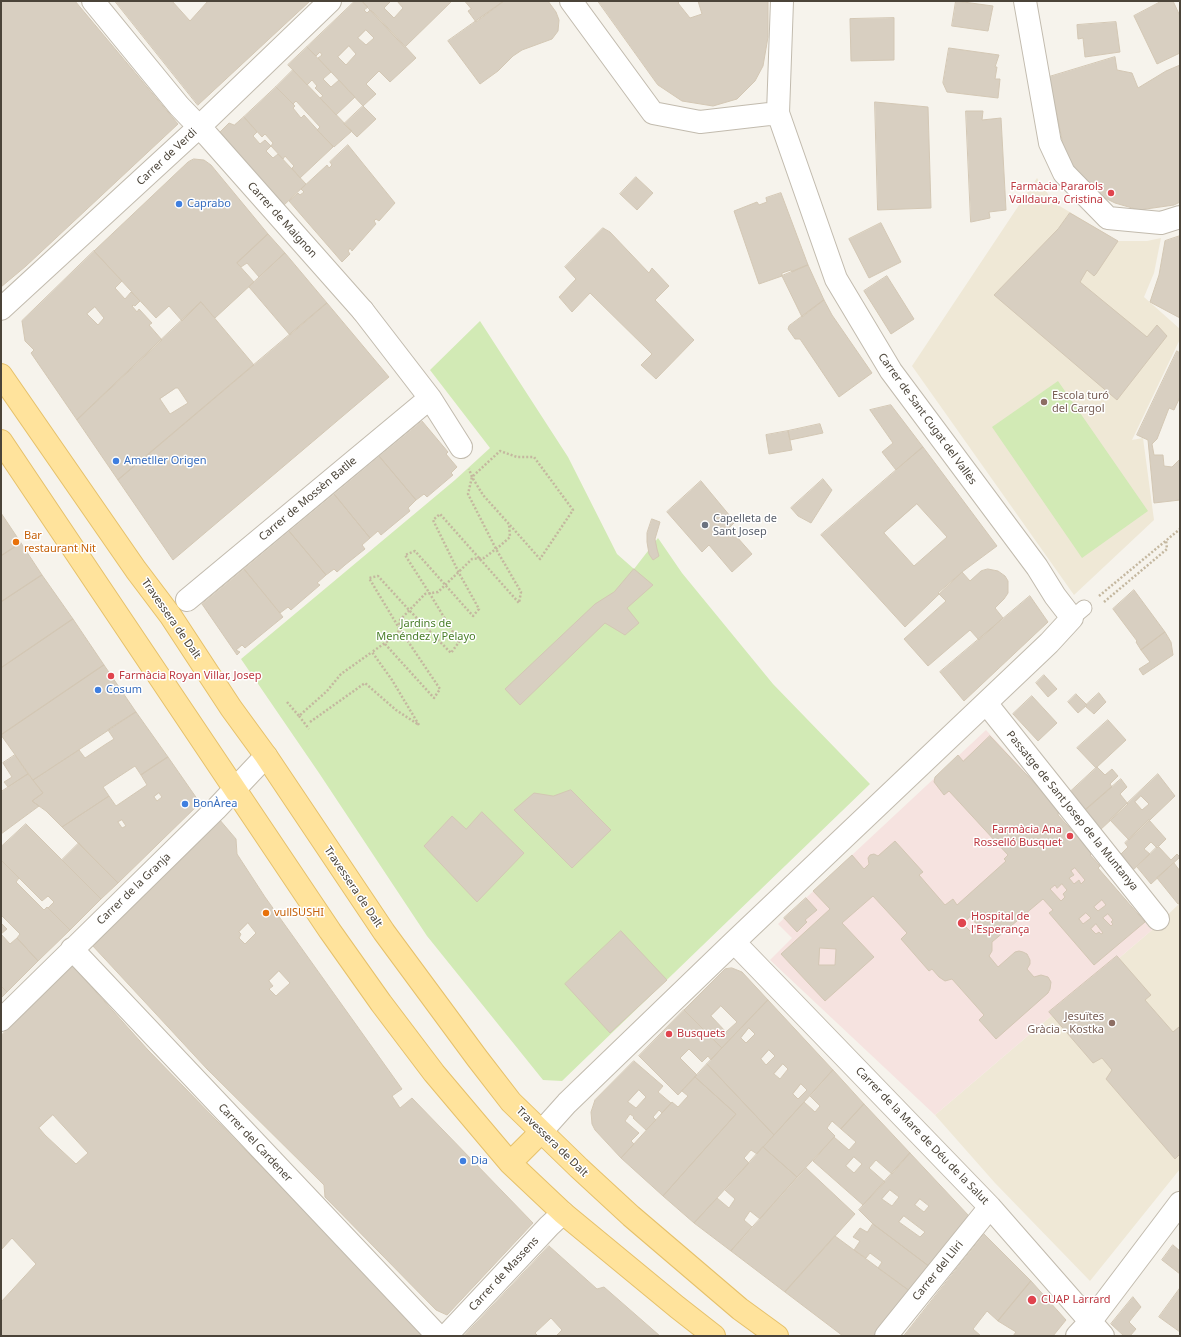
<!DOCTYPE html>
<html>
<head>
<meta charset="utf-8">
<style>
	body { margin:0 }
	#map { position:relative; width:1181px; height:1337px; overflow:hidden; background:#f6f3ec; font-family:"Noto Sans",sans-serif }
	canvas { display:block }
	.frame { position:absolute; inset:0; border:2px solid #4b4439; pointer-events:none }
</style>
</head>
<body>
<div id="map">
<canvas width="1181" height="1337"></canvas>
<div class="frame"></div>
</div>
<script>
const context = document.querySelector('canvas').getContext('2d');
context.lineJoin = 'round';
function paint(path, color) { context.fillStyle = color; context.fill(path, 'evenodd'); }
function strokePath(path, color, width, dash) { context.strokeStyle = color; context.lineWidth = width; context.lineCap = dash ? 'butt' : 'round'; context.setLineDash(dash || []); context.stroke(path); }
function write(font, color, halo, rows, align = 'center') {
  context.font = font + ' "Noto Sans",sans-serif'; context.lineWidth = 3; context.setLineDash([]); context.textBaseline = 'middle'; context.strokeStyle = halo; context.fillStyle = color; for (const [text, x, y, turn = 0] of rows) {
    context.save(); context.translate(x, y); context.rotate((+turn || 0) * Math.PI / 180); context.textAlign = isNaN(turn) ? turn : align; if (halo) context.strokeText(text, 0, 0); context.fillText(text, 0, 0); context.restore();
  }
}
paint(new Path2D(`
	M1037,178L1050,197L1058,205L1118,241H1147L1161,238L1154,273L1144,297L1180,329V339L1132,440L1143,438L1154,520L1074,595L912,366Z
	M1180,903V1169L1090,1281L995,1183L935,1115L1152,930Z`), '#efe8d6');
paint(new Path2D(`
	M986,730L1059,809L1058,815L1092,853L1091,855L1100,866L1098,869L1152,930L935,1115L770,960L792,938L778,924Z`), '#f6e3e0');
paint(new Path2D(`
	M480,321L568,457L617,554L634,569L658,538L682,573L773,684L870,784L562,1081L543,1080L427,936L319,773L241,659L455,480L490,448L430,370Z
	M1058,381L1148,511L1082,558L992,427Z`), '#d2eab5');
const building = new Path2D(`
	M1,1H75L178,124L26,266L1,287Z
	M115,1H172L190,21L208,1H310L198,105Z
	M355,1H362L368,7L364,10L367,13L370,10L373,12L416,58L390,82L379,71L366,84L376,94L363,106L318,58L322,55L320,52L316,56L307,47ZM366,30L374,38L366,45L358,38ZM349,46L356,54L346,65L338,57Z
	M362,1H391L384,8L394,18L403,8L397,1H452L405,47Z
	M465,1H504L476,22L468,11L471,9Z
	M504,1H548L556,12L559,20L558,31L552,39L522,50L513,56L498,71L480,84L448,41Z
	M598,1H680L678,3L690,18L702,14L698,1H768V37L763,66L755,81L737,99L713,106L682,101L658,85Z
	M956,1L993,6L988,31L952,26Z
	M1162,1H1173L1180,16V53L1157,64L1134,16Z
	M894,18V60L851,61L850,19Z
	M1116,22L1120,52L1085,57L1083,38L1078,39L1077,25Z
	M307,47L331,72L323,79L331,87L339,80L355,97L336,115L320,98L323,96L315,88L317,86L312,80L307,85L288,65Z
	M949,48L999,55L995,67H997L995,79H1000L998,98L947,92L943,83Z
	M1115,57L1117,70L1132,73L1138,88L1166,71L1180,65V202L1174,205L1139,210L1115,203L1101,196L1087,183L1066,159L1049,77Z
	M293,70L352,131L334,147L317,130L320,127L296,101L293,104L276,87Z
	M276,87L295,106L293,108L301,118L304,115L333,147L300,178L292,168L294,166L285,156L283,159L271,146L273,143L265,134L262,137L244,117Z
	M875,102L928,107L931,208L878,210Z
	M363,106L376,119L357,137L344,124Z
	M966,111H983L982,120L1001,118L1006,210L989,212L990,218L971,222Z
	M244,117L257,132L253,136L260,144L265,140L271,146L266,151L273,158L278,154L306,184L283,206L220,132L229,123L234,125Z
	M348,145L395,203L379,221L376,219L374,221L376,224L352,251L350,248L348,251L350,254L342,262L289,201L298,193L300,195L304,192L301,189L327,165L329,168L332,165L330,162Z
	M194,159L204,160L211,165L268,234L237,263L254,282L215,318L201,302L182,321L169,306L156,318L94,251L188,162Z
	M636,177L653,193L637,210L620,194Z
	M781,193L808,265L792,272L791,270L782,273V276L759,284L734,211L757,202L759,205L767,202L766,198Z
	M1070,213L1118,241L1096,274L1094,276L1087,270L1080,282L1147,337L1157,325L1167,336L1117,400L994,295L1058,229Z
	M881,223L901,262L869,278L849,239Z
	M603,228L610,232L649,273L652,268L669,286L655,300L694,340L656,379L641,365L652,354L590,293L572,312L559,297L576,279L565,267Z
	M268,234L285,253L259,277L247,263L241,267L237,263Z
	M1180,236V318L1150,302L1159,275L1165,241Z
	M94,251L122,281L115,288L125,299L131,292L140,301L135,306L133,305L132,306L137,312L139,309L152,323L149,325L162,340L77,420L31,353L34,350L25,341L22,321ZM95,307L104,318L98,325L87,314Z
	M285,253L327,303L290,335L249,287Z
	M808,265L824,300L802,317L782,276Z
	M887,276L914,319L891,334L864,291Z
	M824,300L832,315L872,373L839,397L800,339H795L788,329L789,326Z
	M201,302L254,365L118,480L77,420ZM176,388H178L188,403L170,414L160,399Z
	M327,303L389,377L173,560L118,480Z
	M1177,351L1180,353V397L1174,410L1169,408L1157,439L1152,444L1154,455H1163L1164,466L1172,467L1180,459V500L1154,503L1148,440L1137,435Z
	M891,405L923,447L896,470L882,452L893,443L870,410Z
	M422,421L448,452L446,454L457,467L451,473L453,475L427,497L424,494L416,500L379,456Z
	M820,424L823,433L790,440L788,431Z
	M788,431L792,450L769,454L766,435Z
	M923,447L997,546L962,572L905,627L821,535ZM917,504L947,537L914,566L884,533Z
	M379,456L416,500L408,508L410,511L381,535L378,531L370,538L334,494Z
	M823,479L832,490L811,523L798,516L791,508Z
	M701,481L735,522L729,528L752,554L732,572L709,545L702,552L667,512Z
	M334,494L370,538L362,545L365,549L345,565L337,572L334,569L326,575L289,531Z
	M1,513L21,543L1,556Z
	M652,519L660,522L655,539L657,549L659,556L653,560L649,554L647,542V533Z
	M289,531L326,575L317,583L320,585L299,603L291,610L288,607L280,613L244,569Z
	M21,543L42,575L1,602V556Z
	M244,569L283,617L245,648L242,645L236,650L240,652L237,655L202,604Z
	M634,569L653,585L627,608L639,623L625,635L605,623L520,705L505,689L595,604L614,592Z
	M988,569L998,571L1005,576L1008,581V593L1004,599L995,608L1003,618L979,640L970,630L928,666L904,639L946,601L938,593L962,572L970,581L981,571Z
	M42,575L73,619L1,668V602Z
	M1134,590L1165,632L1141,650L1136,642L1137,641L1113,609Z
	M1030,596L1048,622L964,701L940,672Z
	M73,619L104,665L1,735V668Z
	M1165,632L1171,642L1173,655L1143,675L1139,669L1150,662L1141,650Z
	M104,665L136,712L33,780L1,735Z
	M1044,675L1057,689L1048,697L1036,683Z
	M1099,693L1106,702L1094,714L1085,706Z
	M1076,694L1087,705L1078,713L1068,702Z
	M1032,696L1057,723L1038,741L1013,714Z
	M136,712L168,757L141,775L135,766L103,787L109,796L62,827L46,811L32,801L43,793L33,780L79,750L85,758L106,744L114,739L108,730Z
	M1108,720L1126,740L1096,768L1077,748Z
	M990,736L1059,809L1058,815L1092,853L1090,855L1100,866L1098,868L1145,922L1094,965L1049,913L1053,910L1043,899L992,942V951L989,956L998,967L1015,952L1019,951L1023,952L1027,954L1030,960V964L1027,969L1034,977L1041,975L1048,977L1051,982L1050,989L1048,993L996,1039L979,1020L984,1015L952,979L945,981L939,977L932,969L929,971L901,939L907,933L873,896L842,923L874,957L825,1001L781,954L830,909L813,891L852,855L864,869L869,864L868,858L870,855L874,854L878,856L895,841L923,872L919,875L945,905L953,899L957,905L1006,861L1004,859L1008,855L949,791L944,795L934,782L935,777L958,755L963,761ZM1075,868L1085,880L1081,884L1079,880L1074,884L1069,878L1074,875L1071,871ZM1062,884L1067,890L1063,894L1065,897L1061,901L1050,889L1055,885L1057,888ZM1102,900L1106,905L1098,911L1094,907ZM1086,913L1091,918L1083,924L1079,919ZM1108,914L1113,920L1111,922L1113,924L1111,926L1103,918ZM970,917L981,929L974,935L963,924ZM1096,924L1103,933L1101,934L1099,932L1096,934L1091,929ZM820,948L836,949L835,965H819Z
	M15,755L28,774L8,787L4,782L12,777L3,763Z
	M168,757L200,803L118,883L62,827L109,796L116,806L147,785L141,775ZM159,793L162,797L157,801L154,797ZM122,820L126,826L122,828L118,822Z
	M1097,767L1105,775L1112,769L1118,776L1110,784L1112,787L1083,812L1069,793Z
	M28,774L43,793L32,801L39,806L1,834V792Z
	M1158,774L1175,796L1129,840L1110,820ZM1141,796L1149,804L1142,810L1135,802Z
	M1121,779L1127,787L1120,794L1128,804L1099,831L1083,812Z
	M571,790L611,830L572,868L514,810L534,793L553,796Z
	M482,812L524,853L477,902L424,846L452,816L466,829Z
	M219,819L236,839L237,854L265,897L402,1089L392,1096L400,1108L412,1098L533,1223L447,1315L436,1310L325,1197L324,1185L207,1069L92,945ZM248,923L256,933L245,944L239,938L241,934L239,932ZM279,971L290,983L276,996L269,989L273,986L269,981Z
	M1149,820L1166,839L1157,848L1151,842L1144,849L1150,854L1132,871L1119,856L1128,847L1125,843Z
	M26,824L101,899L70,930L48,908L54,902L48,896L42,901L1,860V847Z
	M79,843L118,883L101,899L62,860Z
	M1158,846L1171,860L1177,854L1180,857L1151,884L1137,867Z
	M1,860L19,878L16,882L44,910L47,907L70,930L38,961L17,938L20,934L1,915Z
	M1174,863L1180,871V903L1178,904L1157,878Z
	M806,898L817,910L805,920L807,922L797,932L784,918Z
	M1,923L7,929L1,934L10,944L17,938L38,961L7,992L1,986Z
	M621,931L667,980L610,1033L565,984Z
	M1117,956L1151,995L1145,1000L1173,1032L1179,1027L1180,1028V1154L1175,1159L1106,1079L1112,1070L1102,1058L1093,1063L1049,1012Z
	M70,963L148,1050L425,1335L424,1336H1V1302L36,1264L12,1238L1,1250V1036ZM53,1115L88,1153L76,1164L45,1135L39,1128Z
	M732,968L742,972L768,1000L722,1048L684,1010L725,969ZM721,1006L737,1022L726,1032L711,1016Z
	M1,986L7,992L1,998Z
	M768,1000L833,1070L774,1135L707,1064ZM749,1028L755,1034L746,1043L741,1038ZM769,1050L775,1056L766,1065L761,1059ZM783,1064L788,1069L780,1079L774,1074ZM801,1084L807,1090L798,1099L793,1094Z
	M684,1010L704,1030L702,1032L704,1034L705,1032L722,1048L711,1060L708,1056L702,1062L689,1049L680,1058L697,1075L678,1095L639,1056Z
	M634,1061L663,1086L658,1092L671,1103L662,1113L659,1110L653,1117L656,1120L646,1130L633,1118L634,1117L630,1114L625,1121L639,1133L631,1141L634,1144L621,1158L595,1130L592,1124L591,1112L595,1100ZM639,1090L646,1097L636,1108L628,1102Z
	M707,1064L774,1135L757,1154L751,1150L744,1158L749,1163L694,1223L663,1196L736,1114L695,1077Z
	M833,1070L864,1104L841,1129L832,1121L827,1128L835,1136L797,1177L763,1147L804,1102L815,1112L820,1106L810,1096Z
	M695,1077L736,1114L663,1196L621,1158L672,1102L678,1107L688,1096L682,1091Z
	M864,1104L910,1153L892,1174L876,1160L869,1168L885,1182L863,1205L813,1161L834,1137L849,1150L856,1142L841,1129ZM854,1157L862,1164L854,1173L846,1166Z
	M763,1147L797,1177L760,1219L750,1211L744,1220L752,1227L731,1251L694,1223L717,1198L729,1208L735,1199L725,1190Z
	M910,1153L969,1216L930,1267L873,1224L859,1210ZM890,1190L899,1197L892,1206L882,1199ZM920,1199L929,1206L924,1212L915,1205ZM904,1216L925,1232L920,1237L899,1222Z
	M806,1168L855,1214L785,1292L731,1251Z
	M873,1224L930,1267L911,1292L878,1268L882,1262L870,1253L866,1258L854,1250L860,1241L853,1237L860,1228L867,1232Z
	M984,1234L1031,1281L998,1321L987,1311L973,1329L981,1336H904Z
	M835,1236L911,1292L876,1336H843L785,1292Z
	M1173,1245L1180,1251V1274L1162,1260Z
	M549,1246L597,1289L604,1287L660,1336H556L562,1330L551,1318L535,1333L538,1336H464Z
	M1031,1281L1066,1320L1053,1336H1013L1016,1332L998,1321Z
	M1180,1288V1332L1159,1317Z
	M1133,1297L1141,1307L1129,1322L1136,1329L1130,1336H1124L1111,1324Z`);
paint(building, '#d8cfc1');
strokePath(building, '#d3c7b4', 1);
const service = new Path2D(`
	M1072,618L1084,608`);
const pedestrian = new Path2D(`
	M363,311L430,398L461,447
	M187,600L430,398`);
const minor = new Path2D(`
	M93,1L179,106L208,136L363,311
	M571,1L653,113L700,122L778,113
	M1025,1L1050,143L1064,173L1108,218L1161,223L1180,217
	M1,309L199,127L330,1
	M986,703L1158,919
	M734,942L990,1207L1103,1336
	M72,949L438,1336
	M1,1020L216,809L266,756
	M541,1132L567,1103L734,942L1049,643L1072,618L1055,596L1037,567L891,371L836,279L778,113L782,1
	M446,1336L549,1226L563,1213
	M886,1336L990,1207
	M1077,1336L1090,1322L1180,1203`);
const primary = new Path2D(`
	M1,375L136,570L170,615L231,708L266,756L384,932L477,1058L511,1102L579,1168L631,1216L740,1309L777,1336
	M1,441L330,931L381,1003L434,1073L510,1163L563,1213L677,1307L714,1336
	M510,1163L541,1132`);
strokePath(service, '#c2bbae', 17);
strokePath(pedestrian, '#c2bbae', 24);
strokePath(minor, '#c2bbae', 24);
strokePath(primary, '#e6c16a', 24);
strokePath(new Path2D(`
	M1099,596L1180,529
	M1104,602L1167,549L1166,540
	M385,644L434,698L440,689L399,628L369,578L378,576L409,610L451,653L459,642L430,594L405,555L415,551L473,616L479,609L459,573L433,520L440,514L519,603L521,592L496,549L468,494L472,477L500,451L517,457H534L573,510L540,559L509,524
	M287,702L299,716L327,691L341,674L372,652
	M310,722L365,683L396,710L419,725L392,680L372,652L398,634L400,620L425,594L438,592L472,559L484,558L501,545L510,537L509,524L483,495L472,477L469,469`), '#c4b79f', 2.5, [2, 2]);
strokePath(service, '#fff', 15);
strokePath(pedestrian, '#fff', 22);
strokePath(minor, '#fff', 22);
strokePath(primary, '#ffe39c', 22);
strokePath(new Path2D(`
	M299,716L309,729`), '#c4b79f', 2.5, [2, 2]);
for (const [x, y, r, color] of [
	[1111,193,4,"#e0444e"],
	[179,204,4,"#3f7fe0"],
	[1044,402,4,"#8d6e63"],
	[116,461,4,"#3f7fe0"],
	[705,525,4,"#6b7280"],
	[16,542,4,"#e8710a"],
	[111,676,4,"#e0444e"],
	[98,690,4,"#3f7fe0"],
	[185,804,4,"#3f7fe0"],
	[1070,836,4,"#e0444e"],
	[266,913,4,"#e8710a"],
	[962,923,5,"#e0444e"],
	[1112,1023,4,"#8d6e63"],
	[669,1034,4,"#e0444e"],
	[463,1161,4,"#3f7fe0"],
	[1032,1300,5,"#e0444e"]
]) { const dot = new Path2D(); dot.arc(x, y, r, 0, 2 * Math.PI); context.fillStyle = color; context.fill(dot); strokePath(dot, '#fff', 1.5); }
write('11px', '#4b4439', '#fff', [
	["Carrer de Verdi",167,157,-43],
	["Carrer de Maignon",282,220,48],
	["Carrer de Sant Cugat del Vallès",927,419,54],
	["Carrer de Mossèn Batlle",308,499,-40],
	["Travessera de Dalt",171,619,55],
	["Passatge de Sant Josep de la Muntanya",1072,811,51],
	["Travessera de Dalt",353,887,56],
	["Carrer de la Granja",134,889,-44],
	["Carrer de la Mare de Déu de la Salut",922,1136,46],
	["Travessera de Dalt",552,1142,44],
	["Carrer del Cardener",255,1143,47],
	["Carrer del Lliri",938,1271,-51],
	["Carrer de Massens",504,1274,-47]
]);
write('11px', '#be3a42', '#fff', [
	["Farmàcia Pararols",1103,187,"right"],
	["Valldaura, Cristina",1103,200,"right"],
	["Farmàcia Royan Villar, Josep",119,676],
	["Farmàcia Ana",1062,830,"right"],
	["Rosselló Busquet",1062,843,"right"],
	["Hospital de",971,917],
	["l'Esperança",971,930],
	["Busquets",677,1034],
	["CUAP Larrard",1041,1300]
], 'left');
write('11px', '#366cbe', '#fff', [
	["Caprabo",187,204],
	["Ametller Origen",124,461],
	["Cosum",106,690],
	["BonÀrea",193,804],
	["Dia",471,1161]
], 'left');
write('11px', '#785e54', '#fff', [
	["Escola turó",1052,396],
	["del Cargol",1052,409],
	["Jesuïtes",1104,1017,"right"],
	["Gràcia - Kostka",1104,1030,"right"]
], 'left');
write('11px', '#5b616d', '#fff', [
	["Capelleta de",713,519],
	["Sant Josep",713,532]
], 'left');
write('11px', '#c56008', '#fff', [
	["Bar",24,536],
	["restaurant Nit",24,549],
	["vullSUSHI",274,913]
], 'left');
write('11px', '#4a7f2a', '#fff', [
	["Jardins de",426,624],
	["Menéndez y Pelayo",426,637]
]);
</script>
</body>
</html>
